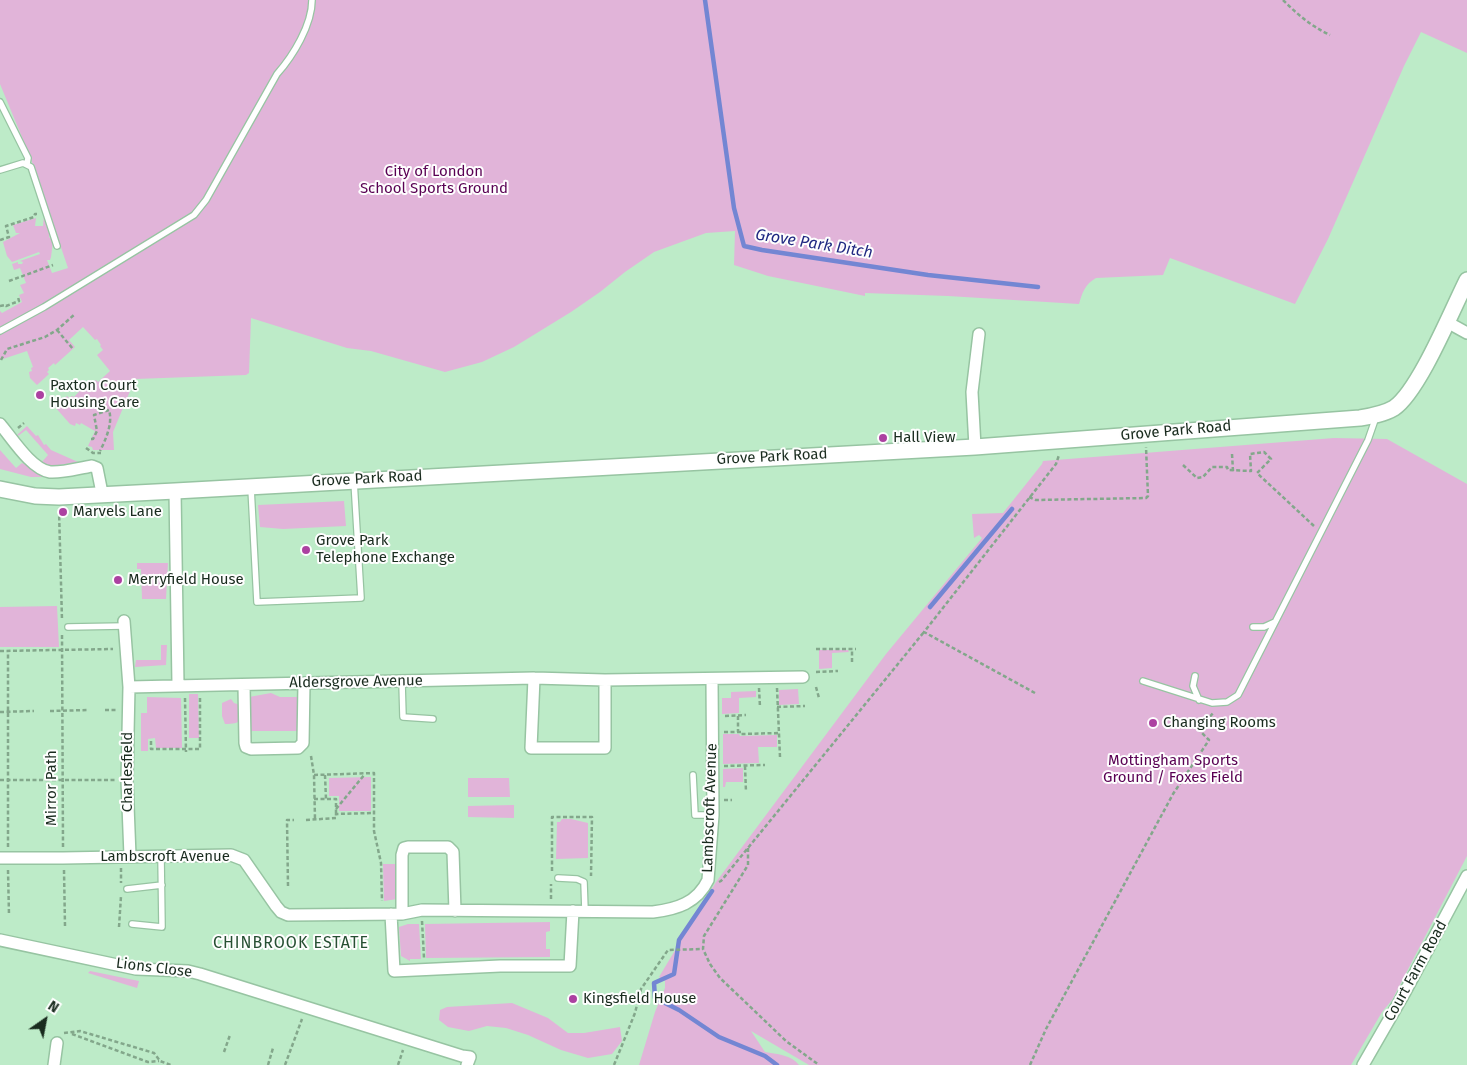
<!DOCTYPE html>
<html>
<head>
<meta charset="utf-8">
<style>
	body { margin:0 }
	#map { position:relative; width:1467px; height:1065px; overflow:hidden; background:#bdebc8; font-family:"Fira Sans",sans-serif }
	canvas { display:block }
	.north { position:absolute; left:20px; top:995px; width:50px; height:50px; -webkit-text-stroke:4px #fefefe; paint-order:stroke; rotate:33deg; font-size:14px; font-weight:700; line-height:20px; text-align:center; color:#192b1e }
	.north::after { content:''; display:block; margin:auto; width:18px; height:22px; background:#192b1e; clip-path:polygon(50% 0,100% 100%,50% 72%,0 100%) }
</style>
</head>
<body>
<div id="map">
<canvas width="1467" height="1065"></canvas>
<div class="north">N</div>
</div>
<script>
const context = document.querySelector('canvas').getContext('2d');
context.lineJoin = 'round';
function paint(path, color) { context.fillStyle = color; context.fill(path, 'evenodd'); }
function strokePath(path, color, width, dash) { context.strokeStyle = color; context.lineWidth = width; context.lineCap = dash ? 'butt' : 'round'; context.setLineDash(dash || []); context.stroke(path); }
function write(font, color, halo, rows, align = 'center') {
  context.font = font + ' "Fira Sans",sans-serif'; context.lineWidth = 4; context.setLineDash([]); context.textBaseline = 'middle'; context.strokeStyle = halo; context.fillStyle = color; for (const [text, x, y, turn = 0] of rows) {
    context.save(); context.translate(x, y); context.rotate((+turn || 0) * Math.PI / 180); context.textAlign = isNaN(turn) ? turn : align; if (halo) context.strokeText(text, 0, 0); context.fillText(text, 0, 0); context.restore();
  }
}
paint(new Path2D(`
	M0,0H1467V53L1421,32L1404,66L1328,239L1295,304L1170,258L1163,275L1096,278C1085,284 1082,293 1079,304L948,296L865,293V296L768,276L734,265L735,231L706,233L654,252L625,272L600,292L571,312L514,347L482,362L445,372L371,351L347,348L251,318L249,373L246,375L135,379L113,432L114,450H93L92,447L88,446L95,431L81,423L80,425L76,423L75,426L70,424L55,407L67,396L69,398L72,396L74,397L86,384L88,385L96,380L98,382L110,371L97,355L103,350L100,346L101,345L97,339L95,340L83,327L69,340L75,347L55,365L54,363L48,368L49,370L47,372L49,374L37,385L30,378L29,372L32,371L31,368L33,367L27,351L0,360V311L2,313L22,302L19,295L24,293L20,285L26,283L20,268L14,270L12,264L18,262V264H22L23,262L20,261L40,254L39,252L12,262L7,256L3,242L20,233H16L13,225L36,218L35,226H43L44,215L45,216L46,225L50,231L49,237L53,241L51,257L50,260H47L52,273L68,268L31,159L0,84Z
	M27,426L36,436L38,435L44,445L46,444L51,450L78,462L47,467L41,463L48,455L26,430L18,436L17,435Z
	M1334,438L1387,439L1467,484V856L1392,1000L1382,1012L1351,1065H809L751,1031L765,1052C776,1054 792,1055 799,1065H639L655,1012L665,988V981L659,977L716,882L886,654L982,538L979,535L974,538L972,514L1003,513L1042,464L1043,461Z
	M0,450L16,468L22,463L40,473L51,477H31L0,469Z
	M344,501L346,526L283,529L260,527L258,505Z
	M137,563H168L166,599H142L141,569H137Z
	M57,606L59,647H0V607Z
	M161,645H167L166,665L135,667L136,660H161Z
	M819,650H848L849,652L832,653V668L819,669Z
	M798,689L799,704L779,705V690Z
	M756,691V697L739,698V713L722,714V698H731V692Z
	M271,693L280,697H299V731H249V697Z
	M189,694H198L199,738H189Z
	M147,697L181,698L182,748H156L155,738L148,739V751H141V713H147Z
	M231,699L234,703L240,705C241,721 242,724 225,724L222,716V703Z
	M723,734H739L740,736L777,735V747H758L759,763L723,764Z
	M743,768V782H726L725,787H723V769Z
	M371,777V811H339V796H329V778Z
	M468,778H509L510,797H468Z
	M514,805V818L468,817V806Z
	M562,819H571L588,823V858L556,859L557,822H560Z
	M383,864H397V899L384,901Z
	M550,922V931L546,932V949H550V957L426,958L425,924Z
	M408,924H419L421,959H410V961L401,956L399,927Z
	M90,971L139,981L137,988L88,973Z
	M512,1003L548,1018L568,1033H584L620,1027L622,1041L612,1054L588,1058L561,1050L528,1035L506,1028L487,1026L469,1031L448,1027L439,1020L440,1010L447,1007Z`), '#e1b4d9');
strokePath(new Path2D(`
	M705,0L734,208L744,246L762,250L928,275L1038,287
	M930,607L1012,509
	M712,891L679,940L674,974L654,983L655,998L679,1010L719,1037L765,1056L777,1065`), '#7386d3', 4.5);
const lane = new Path2D(`
	M0,102L28,158L27,164
	M0,170L23,163L31,167L57,246
	M0,331L44,307L194,215L206,200L277,74C293,56 312,25 312,0
	M251,488L257,602L361,598L354,481
	M68,627L124,626
	M1253,627H1264L1275,622
	M1195,676L1193,686L1199,700
	M1143,681L1212,703L1227,702L1238,695L1368,440L1376,417
	M402,682L403,717L433,719
	M693,775L695,815H713
	M558,878L577,879L584,882L585,911
	M127,889L162,885
	M132,924L162,927L161,856`);
const street = new Path2D(`
	M1447,322L1467,333
	M0,424C12,438 31,469 50,472C63,473 79,468 92,466L97,468L102,493
	M975,447L972,392L979,334
	M175,491L178,685
	M124,621L129,687
	M534,678L531,748H605V680
	M244,685L245,743L246,747L251,749L298,748L303,743L304,683
	M130,856L127,780L129,687L534,678L605,680L803,677
	M0,858H63L231,855L244,860L276,906L281,912L288,915L402,914L422,910L653,912C677,909 697,903 708,880L713,815L712,679
	M391,914L394,971L500,966H570L573,911
	M402,914V855L404,848L408,847H448L453,852L455,911
	M0,940L136,969L188,971L200,974L462,1056L470,1057L467,1065
	M54,1065L57,1043
	M1363,1065L1405,992L1467,876`);
const secondary = new Path2D(`
	M0,489L35,496L59,497L175,491L975,447L1360,418C1372,416 1384,414 1394,408C1419,391 1452,310 1467,280`);
strokePath(lane, '#97c4a2', 8);
strokePath(street, '#97c4a2', 14);
strokePath(secondary, '#97c4a2', 18);
strokePath(new Path2D(`
	M1283,0C1298,15 1311,26 1330,35
	M0,240L9,237L6,226L34,217L35,214H37
	M9,281L53,265
	M0,306L5,305L6,306L19,301L18,297
	M57,330L73,349
	M1,360L7,349L45,337L57,330L75,314
	M18,428L24,423
	M91,439H93L97,431L94,415L109,410C113,423 106,439 100,451
	M86,448L93,453H101
	M1232,454L1233,471
	M1183,465L1197,478L1203,477L1212,467H1227L1228,470L1251,471L1250,454L1264,452L1271,459L1257,473L1314,526
	M1029,497L1036,500L1146,498L1148,496L1146,447
	M59,510L62,620
	M62,635L63,847
	M816,649H856
	M0,651L113,649
	M852,662V649
	M816,672L838,671
	M816,687L819,698
	M759,688L760,707
	M777,688L780,757
	M1035,693L924,632L1056,464L1059,455
	M185,698L186,752
	M777,707L805,706
	M105,710H117
	M50,711L89,710
	M0,712L34,711
	M725,716L746,715
	M738,716V732
	M724,732H741V734L779,733
	M151,741V749H200V698
	M311,756L314,775L315,819
	M724,766L765,765
	M745,766L746,792
	M314,775L374,773V831L381,863L382,901
	M325,775L326,799
	M0,780H116
	M314,799H336V814
	M724,800H732
	M336,809L365,774
	M306,820L336,818V814L374,813
	M8,847V651
	M748,848V865L704,936L703,949L710,964L720,978L786,1041L819,1065
	M121,868V883
	M8,870L9,915
	M64,870L65,926
	M552,871V817H592L591,876
	M719,882L721,881L924,632
	M288,886L287,820H294
	M551,899V884
	M422,921L424,958
	M119,927L121,896
	M64,1033L80,1031L154,1053L160,1061L171,1065
	M72,1034L148,1062L159,1061
	M224,1052L230,1035
	M268,1065L273,1048
	M285,1065L302,1019
	M398,1065L403,1050
	M614,1065L635,1013L641,989L668,950L703,949
	M1030,1065L1046,1029L1173,794L1209,740L1199,730L1213,713`), '#83a78b', 2.5, [4, 2.5]);
strokePath(lane, '#fff', 5.5);
strokePath(street, '#fff', 11);
strokePath(secondary, '#fff', 15);
for (const [x, y, r, color] of [
	[40,395,5,"#ac41a1"],
	[883,438,5,"#ac41a1"],
	[63,512,5,"#ac41a1"],
	[306,550,5,"#ac41a1"],
	[118,580,5,"#ac41a1"],
	[1153,723,5,"#ac41a1"],
	[573,999,5,"#ac41a1"]
]) { const dot = new Path2D(); dot.arc(x, y, r, 0, 2 * Math.PI); context.fillStyle = color; context.fill(dot); strokePath(dot, '#fefefe', 2); }
write('15px', '#590053', '#fefefe', [
	["City of London",434,172],
	["School Sports Ground",434,189],
	["Mottingham Sports",1173,761],
	["Ground / Foxes Field",1173,778]
]);
write('15px', '#192b1e', '#fefefe', [
	["Paxton Court",50,386],
	["Housing Care",50,403],
	["Hall View",893,438],
	["Marvels Lane",73,512],
	["Grove Park",316,541],
	["Telephone Exchange",316,558],
	["Merryfield House",128,580],
	["Changing Rooms",1163,723],
	["Kingsfield House",583,999]
], 'left');
write('15px', '#192b1e', '#fefefe', [
	["Grove Park Road",1176,431,-5],
	["Grove Park Road",772,457,-3],
	["Grove Park Road",367,479,-3],
	["Aldersgrove Avenue",356,682,-1],
	["Charlesfield",128,772,-90],
	["Mirror Path",52,788,-90],
	["Lambscroft Avenue",710,808,-88],
	["Lambscroft Avenue",165,857],
	["Lions Close",154,968,7],
	["Court Farm Road",1416,971,-61]
]);
write('italic 16px', '#212982', '#fefefe', [
	["Grove Park Ditch",814,244,9]
]);
context.letterSpacing = '1px';
write('16px', '#275033', '#fefefe', [
	["CHINBROOK ESTATE",291,944]
]);
context.letterSpacing = '0px';
</script>
</body>
</html>
